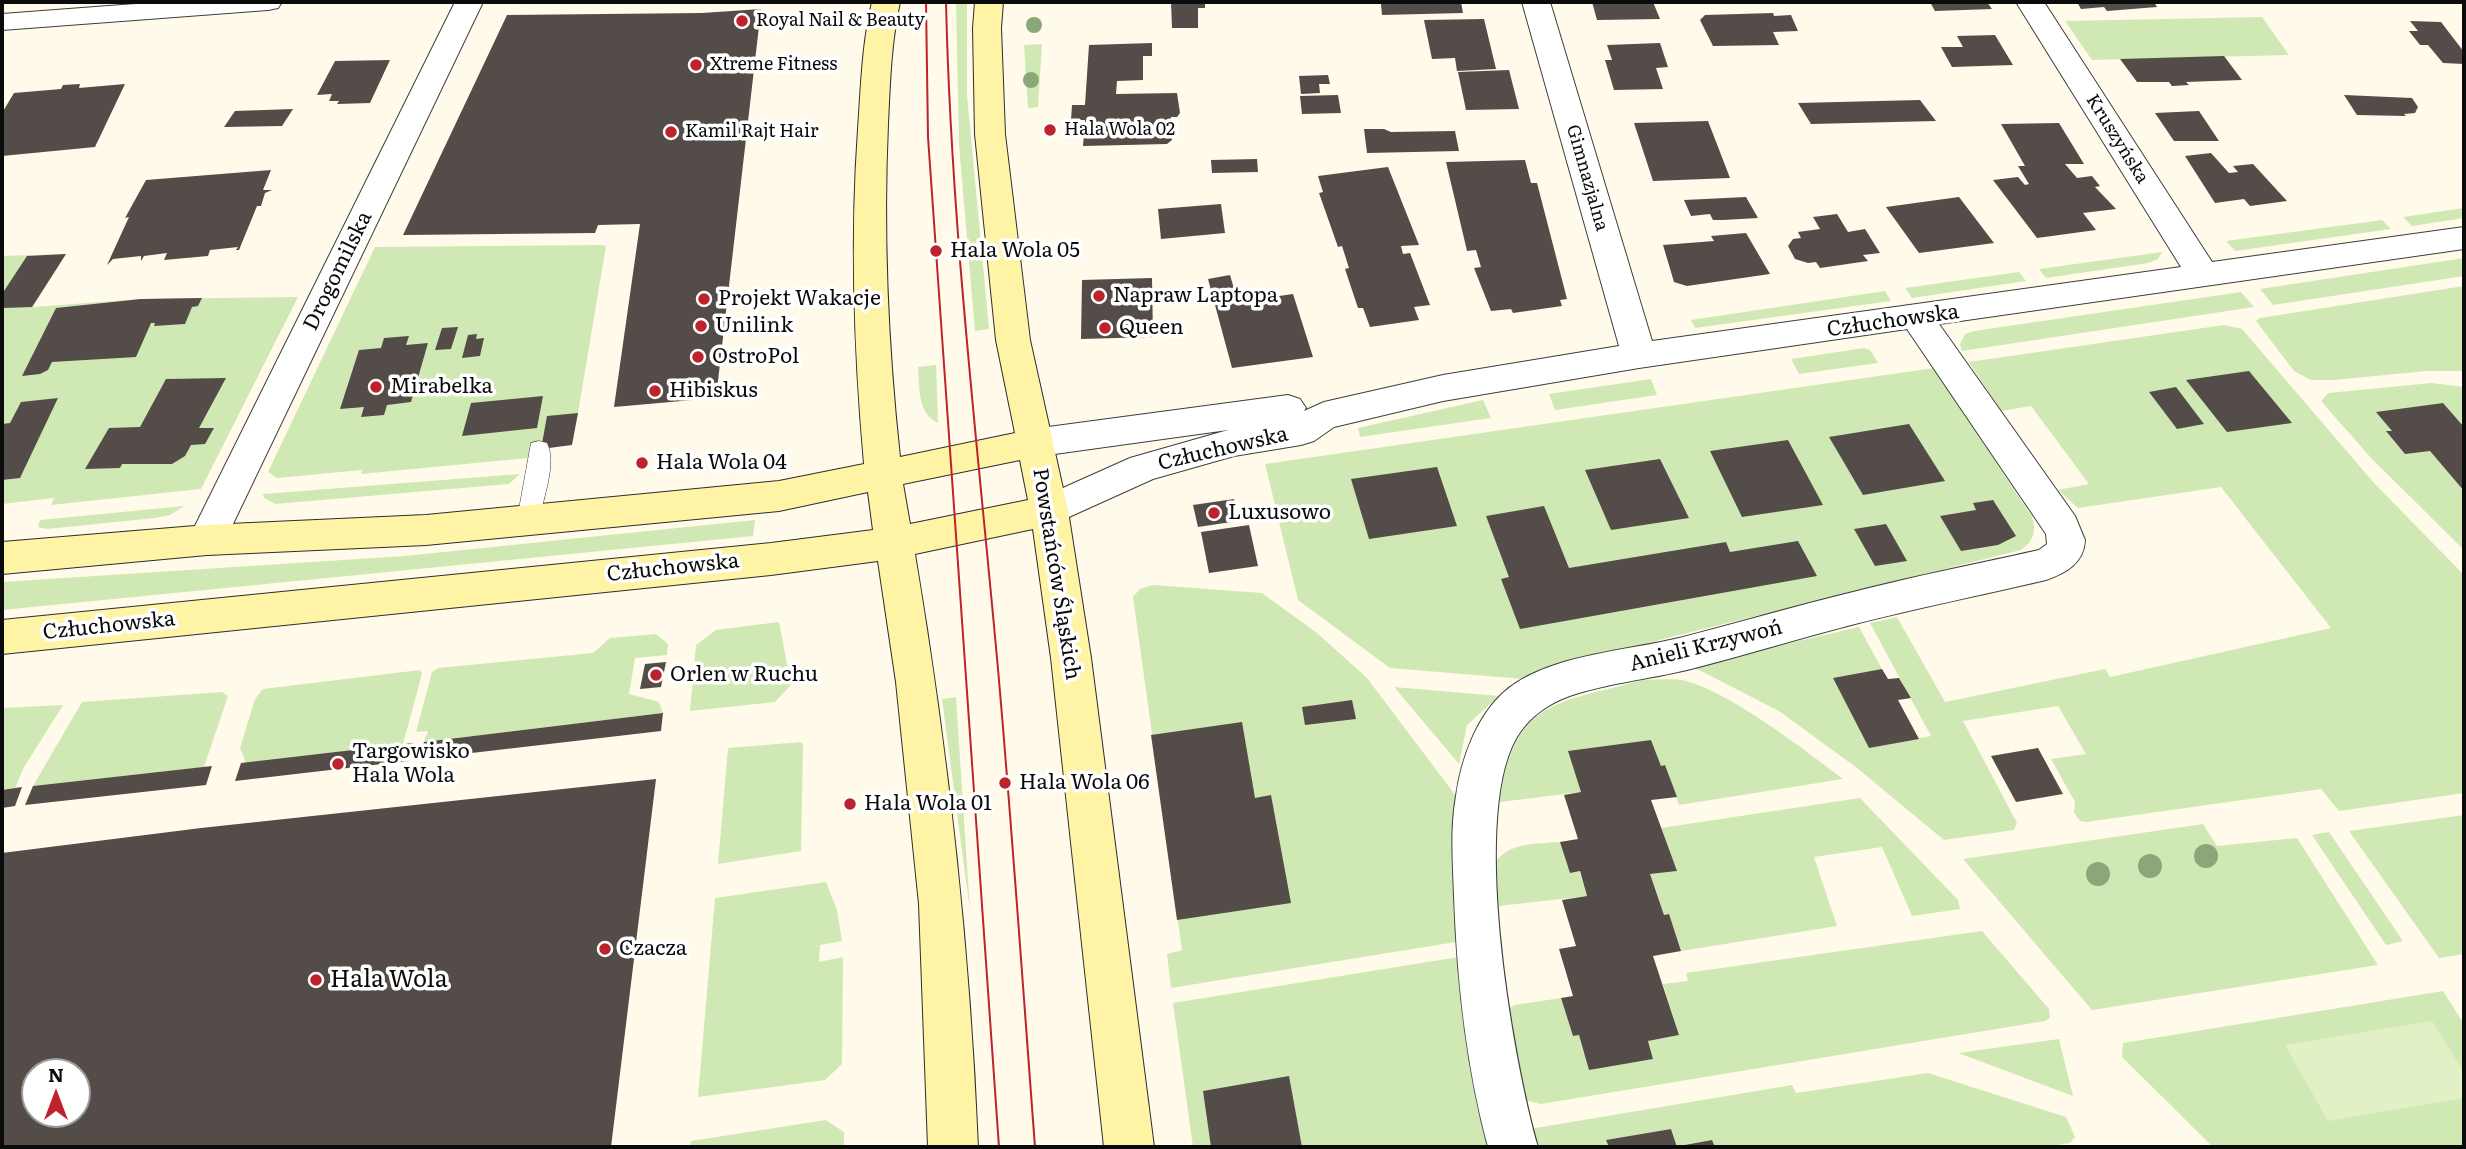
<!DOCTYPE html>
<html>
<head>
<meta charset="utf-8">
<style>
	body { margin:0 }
	#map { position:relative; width:2466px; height:1149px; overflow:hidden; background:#fffaea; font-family:Literata,serif }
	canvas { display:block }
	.frame { position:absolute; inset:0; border:4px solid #0b0b0b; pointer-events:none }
	.north { position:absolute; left:21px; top:1058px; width:70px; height:70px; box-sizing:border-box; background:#fff; border:2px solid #9d9d9d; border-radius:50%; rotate:0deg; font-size:19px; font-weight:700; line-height:28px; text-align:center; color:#0b0b0b }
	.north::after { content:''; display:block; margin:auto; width:24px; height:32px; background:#bc232c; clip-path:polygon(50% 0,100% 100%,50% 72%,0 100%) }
</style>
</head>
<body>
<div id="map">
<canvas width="2466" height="1149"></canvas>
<div class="frame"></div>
<div class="north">N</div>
</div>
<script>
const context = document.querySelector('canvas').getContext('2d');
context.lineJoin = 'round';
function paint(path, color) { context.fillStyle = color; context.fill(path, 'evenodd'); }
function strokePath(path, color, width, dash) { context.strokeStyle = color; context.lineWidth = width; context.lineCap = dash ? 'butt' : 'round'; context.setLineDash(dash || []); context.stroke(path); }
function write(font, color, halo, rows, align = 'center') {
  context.font = font + ' Literata,serif'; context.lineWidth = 7; context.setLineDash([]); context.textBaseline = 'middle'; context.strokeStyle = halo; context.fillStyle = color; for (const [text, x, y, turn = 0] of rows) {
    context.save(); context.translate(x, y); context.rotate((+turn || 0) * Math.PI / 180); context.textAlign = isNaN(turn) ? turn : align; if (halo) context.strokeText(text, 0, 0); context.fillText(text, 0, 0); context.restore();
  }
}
paint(new Path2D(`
	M956,2H967V95L989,329L975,331L959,145Z
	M2262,17L2289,55L2092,60L2065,21Z
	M1042,44L1038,107L1028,108L1024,45Z
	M2464,208V218L2412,226L2403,217Z
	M2382,220L2391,229L2235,251L2226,241Z
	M601,245L606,246L578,413L548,417L541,449L530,450L528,458L361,474L362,470L277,478L268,472L375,247Z
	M2162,252L2158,259L2148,263L2046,278L2039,269Z
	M66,254L33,307L141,299L298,297L201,489L51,505L54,498L2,504V256Z
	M2464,258V276L2273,305L2260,289Z
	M2019,272L2026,281L1912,298L1905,288Z
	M2464,286V371H2427L2333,380H2311L2294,371L2256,321L2260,318Z
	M1885,291L1891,301L1695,328L1691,320Z
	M2241,292L2254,307L1962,351L1960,344L1965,334L1974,331Z
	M2224,325L2242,329L2374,483L2464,575V793L2339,811L2321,789L2086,822L2080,821L2074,813L2075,802L2051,759L2086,754L2058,706L1963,721L2017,823L2014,830L1944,840L1857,768L1779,711L1691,666L1859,627L1882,669L1834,679L1869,748L1931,736L1870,623L1897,617L1945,702L2105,669L2110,677L2331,628L2221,487L2078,508L2058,490L2089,484L2031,406L2001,411L1969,362Z
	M1864,348L1870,350L1878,363L1799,374L1791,359Z
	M936,365L938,423C917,413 920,388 918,367Z
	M1934,368L2032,517C2037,531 2033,542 2021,550L1583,659L1524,679L1390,668L1298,600L1265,464Z
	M1651,379L1657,395L1555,410L1549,394Z
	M2432,383L2464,387V427L2443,403L2377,412L2392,431H2387L2430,451L2464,491V550L2372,459L2321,401L2328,393Z
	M1483,400L1491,418L1360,437L1358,428Z
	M520,474L509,484L275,504L264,498L263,494Z
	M184,506L170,515L155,518L47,529L38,527L40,520Z
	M755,520L753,536L2,610V582L405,556Z
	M1153,585L1262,593L1317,633L1367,678L1459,800L1462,941L1171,988L1167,954L1182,950L1133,597L1140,589Z
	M779,622L791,685L775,702L690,711L696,645L716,630Z
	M656,634L668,644L667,655L635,658L629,694L659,702L663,713L424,742L428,731L416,732L432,672L438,668L593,653L610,638Z
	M420,670L422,674L403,744L246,763L240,748L255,699L263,689Z
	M1643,680C1656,680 1673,678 1686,681C1731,693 1805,750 1843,779L1679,805L1665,765L1661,766L1651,740L1581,792L1500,802C1512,700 1558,703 1643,680Z
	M1394,687L1499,696L1467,725L1459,764Z
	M222,692L228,696L204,767L33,786L82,702Z
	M956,697L970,911L942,699Z
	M63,705L23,769L15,788L2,790V708Z
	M801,742L803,745L801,851L718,864L728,748Z
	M1860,798L1958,900L1960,909L1912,916L1882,847L1814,857L1837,926L1681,951L1669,915H1664L1650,874L1676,871L1661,828Z
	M2464,815V954L2439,958L2349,831Z
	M2203,824L2217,846L2297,838L2378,965L2092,1010L1963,859Z
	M2329,832L2403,941L2386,945L2312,835Z
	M1560,842L1579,871L1587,896L1499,906L1494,864C1508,842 1536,844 1560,842Z
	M826,882L837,910L842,941L820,945L819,962L843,957L842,1064L825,1080L698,1097L715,898Z
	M1982,931L2049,1009L2050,1018L2045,1021L1541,1104L1520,1099L1506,1010L1515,1005L1561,998L1573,1036L1579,1035L1589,1069L1653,1059L1648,1041L1679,1035L1663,984L1688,981L1686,973Z
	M1465,956L1485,1113L1495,1147H1193L1173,1003Z
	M2443,991L2464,1024V1147H2213L2122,1057L2123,1043Z
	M2059,1039L2073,1096L1958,1053Z
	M1928,1073L2066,1117L2075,1137L2070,1143L2045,1147H1715L1712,1140L1677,1146L1671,1129L1607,1140L1609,1147H1535L1530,1129L1792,1085L1796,1093Z
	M826,1120L844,1132V1147H690L691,1141Z`), '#d0e9b4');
paint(new Path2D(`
	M2432,1021L2464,1072V1098L2328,1121L2285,1045Z`), '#e2f0c6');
paint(new Path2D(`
	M1171,2H1205V8H1198V28H1172Z
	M1392,2H1461L1463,13L1382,15L1381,4Z
	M1592,2H1653L1660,19L1597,20Z
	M1930,2H1987L1992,9L1935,11Z
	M2077,2H2154L2157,7L2107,11L2104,7L2081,9Z
	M761,9L716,398L614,407L640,224L598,225L595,233L403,235L507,15L702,13Z
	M1773,13L1774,16L1791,15L1798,31L1773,32L1779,45L1713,46L1700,20L1705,15Z
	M1484,19L1496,69L1457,71L1455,58L1432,59L1424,20Z
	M2410,21L2441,22L2464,52V64L2443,63L2428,45H2420L2409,31H2418Z
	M1995,35L2013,65L1952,67L1941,47H1963L1957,36Z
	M1152,43V56H1143V80L1117,81L1116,94L1177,93L1180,113L1177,117H1171L1172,140L1167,144L1083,146L1085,120H1071L1072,105H1085L1089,45Z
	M1660,43L1668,67L1656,68L1663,89L1614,90L1605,60H1612L1607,45Z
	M2224,56L2242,80L2186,82L2189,85L2172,86L2169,82H2137L2120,59Z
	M390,60L370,103L337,104L339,101H329L332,94L317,95L335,61Z
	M1509,70L1519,109L1466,110L1458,72Z
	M1328,75L1330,84H1319L1320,93L1301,94L1299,76Z
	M80,84L79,88L125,84L95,147L2,156V113L14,93L61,89L63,85Z
	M1338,95L1341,113L1302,114L1300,96Z
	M2344,95L2412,98L2418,107L2415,113L2404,114L2406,116L2357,115Z
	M1920,100L1936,121L1811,124L1798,103Z
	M293,109L282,126L224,127L235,111Z
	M2199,111L2219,141H2174L2155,113Z
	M1708,121L1730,178L1653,181L1634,123Z
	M2059,123L2084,164H2065L2077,178L2092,176L2100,186L2095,187L2116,209L2083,213L2096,230L2037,238L1993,180L2018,177L2025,185L2029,184L2018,166H2025L2001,124Z
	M1364,129H1384L1391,132L1455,131L1459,151L1367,153Z
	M2211,153L2229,173L2238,172L2233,166L2253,164L2287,201L2250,206L2244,199L2215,203L2185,156Z
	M1257,159L1258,172L1212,173L1211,160Z
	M1525,160L1531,183H1537L1567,299L1560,300L1562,306L1513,313L1511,309L1491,311L1474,268L1481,267L1476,250L1467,251L1446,162Z
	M1388,167L1419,245L1401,246L1403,254L1410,253L1430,305L1414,307L1419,320L1370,327L1363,308H1358L1345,269L1349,268L1342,246L1338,247L1319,193L1323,192L1318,176Z
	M271,170L263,190H272L265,193L261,206H257L239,250H236L238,247L210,250L208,256L164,260L167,253L144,256L141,261V256L113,259L107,265L129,217L125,218L146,180Z
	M1746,197L1758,218L1723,220H1713L1710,214L1691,216L1684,200Z
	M1959,197L1994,243L1919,253L1886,207Z
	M1221,204L1225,233L1161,239L1158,209Z
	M1837,214L1848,232L1865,229L1880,253L1863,255L1868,261L1820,268L1816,262L1808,263L1795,259L1788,246L1793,239L1801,238L1798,232L1820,229L1813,217Z
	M1746,233L1770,274L1687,286L1674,282L1663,245L1714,241L1711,236Z
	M66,254L32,307L2,308V294L27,256Z
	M1230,275L1238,302L1293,294L1313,357L1232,368L1208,279Z
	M1152,278L1153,337L1081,339L1082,280Z
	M202,298L198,306L192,307L185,324L154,326L155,323H151L136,357L52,362L48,370L40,374L22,376L56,308L141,299Z
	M458,327L451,349L435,350L442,328Z
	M477,334L476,339L484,338L480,356L462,358L468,335Z
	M409,336L406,345L428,343L411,402L387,405L384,415L361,417L364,407L340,409L359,350L381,348L384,338Z
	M2249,371L2292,423L2227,432L2186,380Z
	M226,378L199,428H214L205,444L191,445L185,456L172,464H122L120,468L85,469L109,428L140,427L166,379Z
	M2176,387L2204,424L2177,429L2149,392Z
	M543,396L537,428L462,436L471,403Z
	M58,398L20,478L2,480V424L10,423L21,402Z
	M2443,403L2464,427V491L2430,451L2405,454L2386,431H2392L2376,412Z
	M578,413L572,445L541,449L547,416Z
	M1909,424L1945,481L1863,495L1829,437Z
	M1788,440L1823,505L1742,517L1710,451Z
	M1660,459L1689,518L1611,530L1585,470Z
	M1437,467L1457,526L1369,539L1351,479Z
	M1234,499L1238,521L1198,527L1193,505Z
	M1993,500L2016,536L1998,545L1961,551L1940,516L1976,510L1973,503Z
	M1544,506L1569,568L1726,542L1730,552L1798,541L1817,576L1520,629L1501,579L1509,577L1486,516Z
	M1886,524L1907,561L1875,566L1854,529Z
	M1249,525L1258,566L1209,573L1201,532Z
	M666,662L661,687L640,689L645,664Z
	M1882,669L1888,679L1899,678L1911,698L1898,700L1919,739L1869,748L1833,678Z
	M1352,700L1356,719L1305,725L1302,707Z
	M663,713L661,731L420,759L424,742Z
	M1242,722L1255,798L1271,795L1291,903L1177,920L1151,735Z
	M1651,740L1661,766L1665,765L1677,797L1651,800L1677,871L1650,874L1664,915L1669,914L1681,951L1653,956L1679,1035L1648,1041L1653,1059L1589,1070L1579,1035L1573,1036L1561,998L1573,996L1559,949L1576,946L1562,900L1587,896L1580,871L1570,873L1560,842L1578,839L1564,795L1581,792L1568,751Z
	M413,743L408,761L235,781L241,763Z
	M2038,748L2063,794L2016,802L1991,756Z
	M212,766L206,785L25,805L33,786Z
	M656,779L611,1147H2V853L201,828ZM35,1072H77V1114H35Z
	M22,787L15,806L2,808V790Z
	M1289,1076L1302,1147H1211L1203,1091Z
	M1671,1129L1677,1147H1609L1606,1140Z
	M1712,1140L1715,1147H1679V1146Z`), '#544c48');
const lane = new Path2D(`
	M539,441L547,443C557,463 543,499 539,520L536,526L528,529L520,526L517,520L531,443Z`);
const street = new Path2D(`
	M162,2H282L278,8L268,10L2,30V14Z
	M455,2H483L220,551L207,555L194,551L188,540Z
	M1522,2H1550L1652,341L2181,267L2016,2H2044L2212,262L2464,227V249L1939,324L2075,516L2085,540C2084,563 2066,573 2046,580C1982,595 1918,608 1855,624C1800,638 1746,655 1691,669C1652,679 1599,684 1562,699C1546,706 1531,717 1521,731C1467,804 1513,1061 1538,1147H1488C1466,1065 1457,981 1454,896C1453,863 1450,829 1456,796C1461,760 1476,717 1504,692C1546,655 1626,651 1679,638C1737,623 1795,606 1853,592C1915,576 1977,564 2039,550L2047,544L2046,534L1907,329L1639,368L1443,401L1334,427L1314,441L1301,445L1234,456L1153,479L1049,526L1036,522L1030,511L1036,500L1130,458L1228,430L1033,457L1020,453L1015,443L1020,433L1033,429L1288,395L1300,399L1306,408L1304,411L1324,402L1443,375L1619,346Z`);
const secondary = new Path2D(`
	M872,2H900C891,43 890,83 888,124C883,235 888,346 900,457L1015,433L996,340L975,134L973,28L975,2H1003L1001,28L1005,134L1030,340L1068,511L1091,658L1154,1147H1104L1051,658L1033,529L915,554C948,751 970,948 978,1147H928L919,904L896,682L878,561L771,575L2,654V620L771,543L873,530L868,492L779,511L426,545L207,555L2,574V542L207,525L426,515L779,481L864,464C854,352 850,240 858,129C861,86 862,44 872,2ZM1020,460L1028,500L910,524L903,484Z`);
strokePath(lane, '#3e3e3e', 1);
strokePath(street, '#3e3e3e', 2);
strokePath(secondary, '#2d2d2d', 2);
paint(lane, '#fff');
paint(street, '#fff');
paint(secondary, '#fff4a5');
strokePath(new Path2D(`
	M926,2L928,137L999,1147
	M946,2C951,225 978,447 998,669C1012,828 1023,988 1035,1147`), '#bc232c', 2);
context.fillStyle = '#8ba779';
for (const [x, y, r] of [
	[1034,25,8],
	[1031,80,8],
	[2206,856,12],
	[2150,866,12],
	[2098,874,12]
]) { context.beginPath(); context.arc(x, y, r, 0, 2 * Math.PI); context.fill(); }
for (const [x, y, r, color] of [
	[742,21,7,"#bc232c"],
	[696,65,7,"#bc232c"],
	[1050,130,7,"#bc232c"],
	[671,132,7,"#bc232c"],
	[936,251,7,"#bc232c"],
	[1099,296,7,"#bc232c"],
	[704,299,7,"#bc232c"],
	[701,326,7,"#bc232c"],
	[1105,328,7,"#bc232c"],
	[698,357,7,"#bc232c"],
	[376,387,7,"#bc232c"],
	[655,391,7,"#bc232c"],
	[642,463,7,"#bc232c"],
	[1214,513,7,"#bc232c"],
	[656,675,7,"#bc232c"],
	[338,764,7,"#bc232c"],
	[1005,783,7,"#bc232c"],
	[850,804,7,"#bc232c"],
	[605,949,7,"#bc232c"],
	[316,980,7,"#bc232c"]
]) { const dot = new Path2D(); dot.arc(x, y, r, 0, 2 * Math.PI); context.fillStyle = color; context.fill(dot); strokePath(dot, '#fff', 2.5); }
write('18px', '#0b0b0b', '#fff', [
	["Royal Nail & Beauty",756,21],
	["Xtreme Fitness",710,65],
	["Hala Wola 02",1064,130],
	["Kamil Rajt Hair",685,132]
], 'left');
write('18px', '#0b0b0b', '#fff', [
	["Kruszyńska",2117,139,58],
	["Gimnazjalna",1587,178,74]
]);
write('21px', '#0b0b0b', '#fff', [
	["Hala Wola 05",950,251],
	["Napraw Laptopa",1113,296],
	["Projekt Wakacje",718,299],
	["Unilink",715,326],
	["Queen",1119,328],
	["OstroPol",712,357],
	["Mirabelka",390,387],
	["Hibiskus",669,391],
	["Hala Wola 04",656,463],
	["Luxusowo",1228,513],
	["Orlen w Ruchu",670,675],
	["Targowisko",352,752],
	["Hala Wola",352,776],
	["Hala Wola 06",1019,783],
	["Hala Wola 01",864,804],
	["Czacza",619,949]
], 'left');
write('21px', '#0b0b0b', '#fff', [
	["Drogomilska",338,271,-64],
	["Człuchowska",1893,321,-8],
	["Człuchowska",1223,449,-13],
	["Człuchowska",673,568,-6],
	["Powstańców Śląskich",1056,574,81],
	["Człuchowska",109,626,-6],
	["Anieli Krzywoń",1706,646,-14]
]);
write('24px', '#0b0b0b', '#fff', [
	["Hala Wola",330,980]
], 'left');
</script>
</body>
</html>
